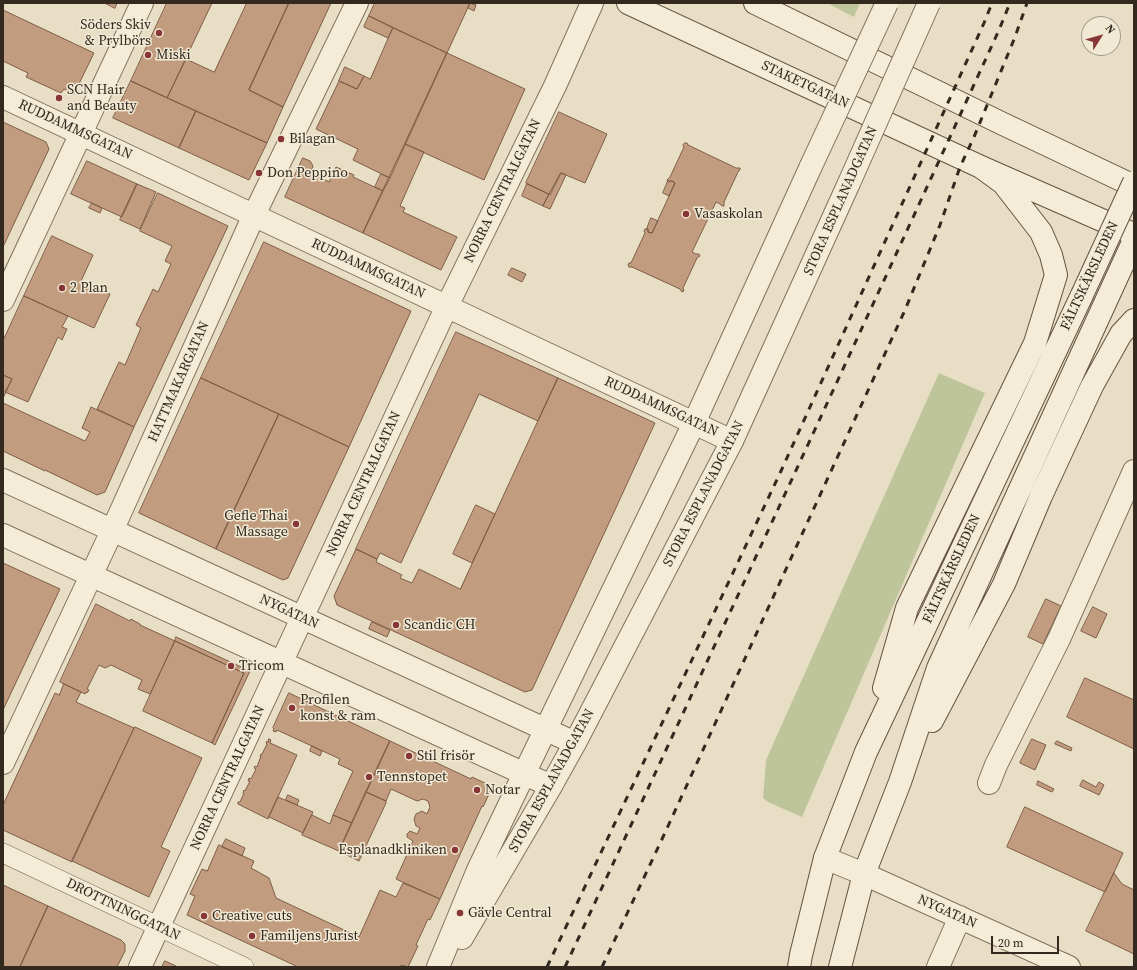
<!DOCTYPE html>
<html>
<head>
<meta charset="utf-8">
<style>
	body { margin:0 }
	#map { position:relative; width:1137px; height:970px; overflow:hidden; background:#e8dec5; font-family:"Source Serif 4",serif }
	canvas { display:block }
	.frame { position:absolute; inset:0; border:4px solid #33291f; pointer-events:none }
	.north { position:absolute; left:1081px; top:16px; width:40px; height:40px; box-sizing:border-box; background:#f1e9d4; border:1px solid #a59c8c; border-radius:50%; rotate:53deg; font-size:11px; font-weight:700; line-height:16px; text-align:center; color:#33291f }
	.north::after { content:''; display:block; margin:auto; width:14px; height:18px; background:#883535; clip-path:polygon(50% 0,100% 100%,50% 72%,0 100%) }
	.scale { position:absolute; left:991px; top:936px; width:68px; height:18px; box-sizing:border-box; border:2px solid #33291f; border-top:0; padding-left:5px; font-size:12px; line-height:14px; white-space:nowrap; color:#33291f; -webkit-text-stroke:3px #f1e9d4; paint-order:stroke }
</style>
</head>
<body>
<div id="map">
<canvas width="1137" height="970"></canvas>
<div class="frame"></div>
<div class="north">N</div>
<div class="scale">20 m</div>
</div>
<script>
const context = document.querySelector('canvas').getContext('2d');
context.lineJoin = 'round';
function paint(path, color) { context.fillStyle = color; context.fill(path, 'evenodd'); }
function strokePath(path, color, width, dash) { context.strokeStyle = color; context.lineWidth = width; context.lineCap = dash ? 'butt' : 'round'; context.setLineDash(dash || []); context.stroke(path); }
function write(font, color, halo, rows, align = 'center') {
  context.font = font + ' "Source Serif 4",serif'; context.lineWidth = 3; context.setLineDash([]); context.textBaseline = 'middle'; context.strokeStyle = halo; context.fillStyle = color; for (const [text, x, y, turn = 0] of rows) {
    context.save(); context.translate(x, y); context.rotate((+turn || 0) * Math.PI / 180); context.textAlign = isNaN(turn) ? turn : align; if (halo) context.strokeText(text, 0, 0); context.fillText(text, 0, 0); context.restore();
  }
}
paint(new Path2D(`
	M827,3H860L854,17Z
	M939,373L985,393L802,817L768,802L763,798L766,760Z`), '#bfc59a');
const building = new Path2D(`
	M105,3H117L115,8Z
	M167,3H212L167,98L131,81Z
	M247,3H289L249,90L283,107L267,143L167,98L186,59L214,72Z
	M289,3H331L283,107L249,90Z
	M375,3H470L447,53L369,16Z
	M470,3L476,5L474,11L468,8Z
	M3,10L94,53L74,94L64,89L61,93L26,77L28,73L3,61Z
	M369,16L393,28L388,38L364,27Z
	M393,28L447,53L390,178L353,160L358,149L316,129L339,81L357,89L364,76L370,79Z
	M447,53L525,89L484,180L405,144Z
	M345,67L364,76L357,89L339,81Z
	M131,81L196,111L179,148L113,118Z
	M196,111L267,143L249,180L179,148Z
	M559,112L607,134L585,183L561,173L550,195L526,183Z
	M3,122L46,142L49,149L3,247Z
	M685,143H687L688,145L736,168H740V170L738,172L724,202V206H722L720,204L716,202L692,252L696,254H699L700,256L697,258L683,288L684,291L682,292L680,289L632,267H629L628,265L629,263H631L645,233L644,231L645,229H648V232L652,233L675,183L672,181L668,182L667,180L670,177L684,147L683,145Z
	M405,144L424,152L400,206L405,208L403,212L457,237L441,270L363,233Z
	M303,158L310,161L312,164L313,167L310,172L329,182L336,167L354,175L353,177L383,191L363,233L285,197Z
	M87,161L137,184L122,217L71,194Z
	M561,173L566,175L550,209L543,206Z
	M381,174L390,178L383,191L375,187Z
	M668,181H672L675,183L669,196L663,193Z
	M137,184L156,192L140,229L120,220Z
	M527,184L549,194L543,206L522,196Z
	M158,193L228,226L134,427L97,409L119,362L125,365L141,328L136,325L153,289L158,292L171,264L165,261L172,246L140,231Z
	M92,203L102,208L100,213L89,208Z
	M651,218L658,221L652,233L648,232V229H647Z
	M52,236L93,255L81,281L110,294L94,328L24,296Z
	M264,242L411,311L349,447L201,378Z
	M512,268L526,274L522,282L508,275Z
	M24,296L68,316L62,327L67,329L62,340L58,337L28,402L5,392L12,379L3,375V341Z
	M456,332L558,378L538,421L479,394L401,563L380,553L377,559L356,549Z
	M3,375L12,379L3,398Z
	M201,378L279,414L216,549L139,513Z
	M558,378L655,423L532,690L525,692L337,605L334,596L356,549L377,559L376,562L402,575L400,578L412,583L419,569L460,589Z
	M3,403L85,441L90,432L82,428L91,407L134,427L105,492L97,495L45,470V471L3,451Z
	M279,414L349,447L288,578L283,580L216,549Z
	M476,505L495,514L472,563L453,554Z
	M3,563L60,589L3,710Z
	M1046,599L1061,606L1043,644L1028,637Z
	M96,604L130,621L131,619L140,624V625L175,641L150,694L138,689L142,680L111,665L105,668L99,665L87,689L89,690L87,693L86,692L85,694L60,682Z
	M1093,607L1107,614L1096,638L1081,631Z
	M372,622L390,630L387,637L369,629Z
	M176,637L250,671L215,745L212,743L244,673L175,641Z
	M175,641L244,673L212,743L143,711Z
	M1085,678L1134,700V749L1067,717Z
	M64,684L81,692L76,702L134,728L72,862L3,830V805L55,693L59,695Z
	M289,693L390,741L352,823L333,815L353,771L338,764L340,759L277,730L276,732L273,731L274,729L273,728Z
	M135,727L202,758L161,847L170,851L149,897L72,861Z
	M269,739L271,740L270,743L297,755L268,819L238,804V802H240L244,793H243L244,790L245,791L250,781H248L249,778L251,779L256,769L254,768L255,766L257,767L261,756H260L261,754H262L267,744L266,743L267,741L268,742Z
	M1032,739L1046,745L1035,770L1020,763Z
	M390,741L471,779L472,777L487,784L490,792L483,807L482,806L440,899L396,879L413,841L407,837V834L410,831L417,834L420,828L416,826L414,819L416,814L422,811L427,814L430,807L428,801L423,799L417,801L391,789L386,801L366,792Z
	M1057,741L1072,748L1071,751L1055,744Z
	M312,746L322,751L320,756L310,751Z
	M1083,780L1096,787L1099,782L1104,785L1099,795L1080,786Z
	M1038,781L1054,789L1052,792L1037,785Z
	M366,792L386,801V803L359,861L339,851Z
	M288,795L299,800L297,805L286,800Z
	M278,797L313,812L303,833L269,817Z
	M1025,807L1123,853L1105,892L1007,847Z
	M312,815L330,824L333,815L352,823L339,851L302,835Z
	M226,839L245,848L242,856L222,847Z
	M219,845L254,861L251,868L269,878L276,898L359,937L380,890L396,897L403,883L440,899L430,920L428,919L416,945L418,946L408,967L401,965L400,967H298L187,915L195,896L190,894L202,869L207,871Z
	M1114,873L1122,884L1134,890V954L1086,931Z
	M3,885L48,906L20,967H3Z
	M48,906L121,940L125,944V951L117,967H20Z
	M165,961L178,967H162Z`);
paint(building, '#c29c7f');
strokePath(building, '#7d5d46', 1);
const pedestrian = new Path2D(`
	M3,853L244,967`);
const minor = new Path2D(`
	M3,97L732,441
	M3,300L142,3
	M3,480L575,743
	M3,535L551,786
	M3,763L112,531L254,215L357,3
	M989,783L996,765L1059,639L1134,471
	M825,858L864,874L1069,967
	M140,967L447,306L555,86L592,3
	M938,967L960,917`);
const tertiary = new Path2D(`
	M462,938L551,786L575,743L732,441L849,183
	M438,967L478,870L524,774L694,423L811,166`);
const secondary = new Path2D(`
	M628,3L981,167L1131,233
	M755,3L1001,123L1134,186
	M884,688L907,608L1035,343L1056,275L1051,255L1041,232L1003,183L981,167
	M932,721L1004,584L1041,496L1092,386L1121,334L1134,320
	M799,967L801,955L825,858L866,752L1082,295
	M840,967L864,874L900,782L938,668L1134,240`);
strokePath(pedestrian, '#81715d', 20);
strokePath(minor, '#81715d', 24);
strokePath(tertiary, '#81715d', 24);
strokePath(secondary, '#635240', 24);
strokePath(pedestrian, '#f4ecd7', 19);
strokePath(minor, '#f4ecd7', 22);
strokePath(tertiary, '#f4ecd7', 22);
strokePath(secondary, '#f4ecd7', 22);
strokePath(new Path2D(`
	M547,967L781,471L984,23L992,3
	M565,967C710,655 856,343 999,30L1010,3
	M602,967L663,837L905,310L940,225L960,167L974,137L1015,37L1027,3`), '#33291f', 3, [7, 7]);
const tertiaryBridge = new Path2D(`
	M811,166L887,3
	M849,183L929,3`);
const secondaryBridge = new Path2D(`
	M1082,295L1134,182`);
strokePath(tertiaryBridge, '#81715d', 24, []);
strokePath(secondaryBridge, '#635240', 24, []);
strokePath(tertiaryBridge, '#f4ecd7', 22);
strokePath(secondaryBridge, '#f4ecd7', 22);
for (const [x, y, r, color] of [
	[159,33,4,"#883535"],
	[148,55,4,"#883535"],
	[59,98,4,"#883535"],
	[281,139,4,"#883535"],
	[259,173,4,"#883535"],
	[686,214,4,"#883535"],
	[62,288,4,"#883535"],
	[296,524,4,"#883535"],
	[396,625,4,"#883535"],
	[231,666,4,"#883535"],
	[292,708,4,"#883535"],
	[409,756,4,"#883535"],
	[369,777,4,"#883535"],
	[477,790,4,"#883535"],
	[455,850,4,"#883535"],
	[460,913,4,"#883535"],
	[204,916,4,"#883535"],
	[252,936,4,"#883535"]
]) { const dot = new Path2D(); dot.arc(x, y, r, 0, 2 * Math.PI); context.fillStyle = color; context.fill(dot); strokePath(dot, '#f1e9d4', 1.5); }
write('14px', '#33291f', '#f1e9d4', [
	["Söders Skiv",151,25,"right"],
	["& Prylbörs",151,41,"right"],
	["Miski",156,55],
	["SCN Hair",67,90],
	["and Beauty",67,106],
	["Bilagan",289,139],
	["Don Peppino",267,173],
	["Vasaskolan",694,214],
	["2 Plan",70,288],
	["Gefle Thai",288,516,"right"],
	["Massage",288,532,"right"],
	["Scandic CH",404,625],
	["Tricom",239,666],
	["Profilen",300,700],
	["konst & ram",300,716],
	["Stil frisör",417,756],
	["Tennstopet",377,777],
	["Notar",485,790],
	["Esplanadkliniken",447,850,"right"],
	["Gävle Central",468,913],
	["Creative cuts",212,916],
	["Familjens Jurist",260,936]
], 'left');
write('14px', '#33291f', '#f1e9d4', [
	["STAKETGATAN",805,85,25],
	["RUDDAMMSGATAN",75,130,25],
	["NORRA CENTRALGATAN",503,191,-64],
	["STORA ESPLANADGATAN",841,201,-66],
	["RUDDAMMSGATAN",368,269,25],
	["FÄLTSKÄRSLEDEN",1090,276,-65],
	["HATTMAKARGATAN",179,382,-66],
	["RUDDAMMSGATAN",661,407,25],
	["NORRA CENTRALGATAN",364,484,-65],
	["STORA ESPLANADGATAN",704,494,-63],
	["FÄLTSKÄRSLEDEN",952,569,-65],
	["NYGATAN",289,612,25],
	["NORRA CENTRALGATAN",228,778,-65],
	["STORA ESPLANADGATAN",552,781,-61],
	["DROTTNINGGATAN",123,910,26],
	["NYGATAN",947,912,24]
]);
</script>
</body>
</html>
